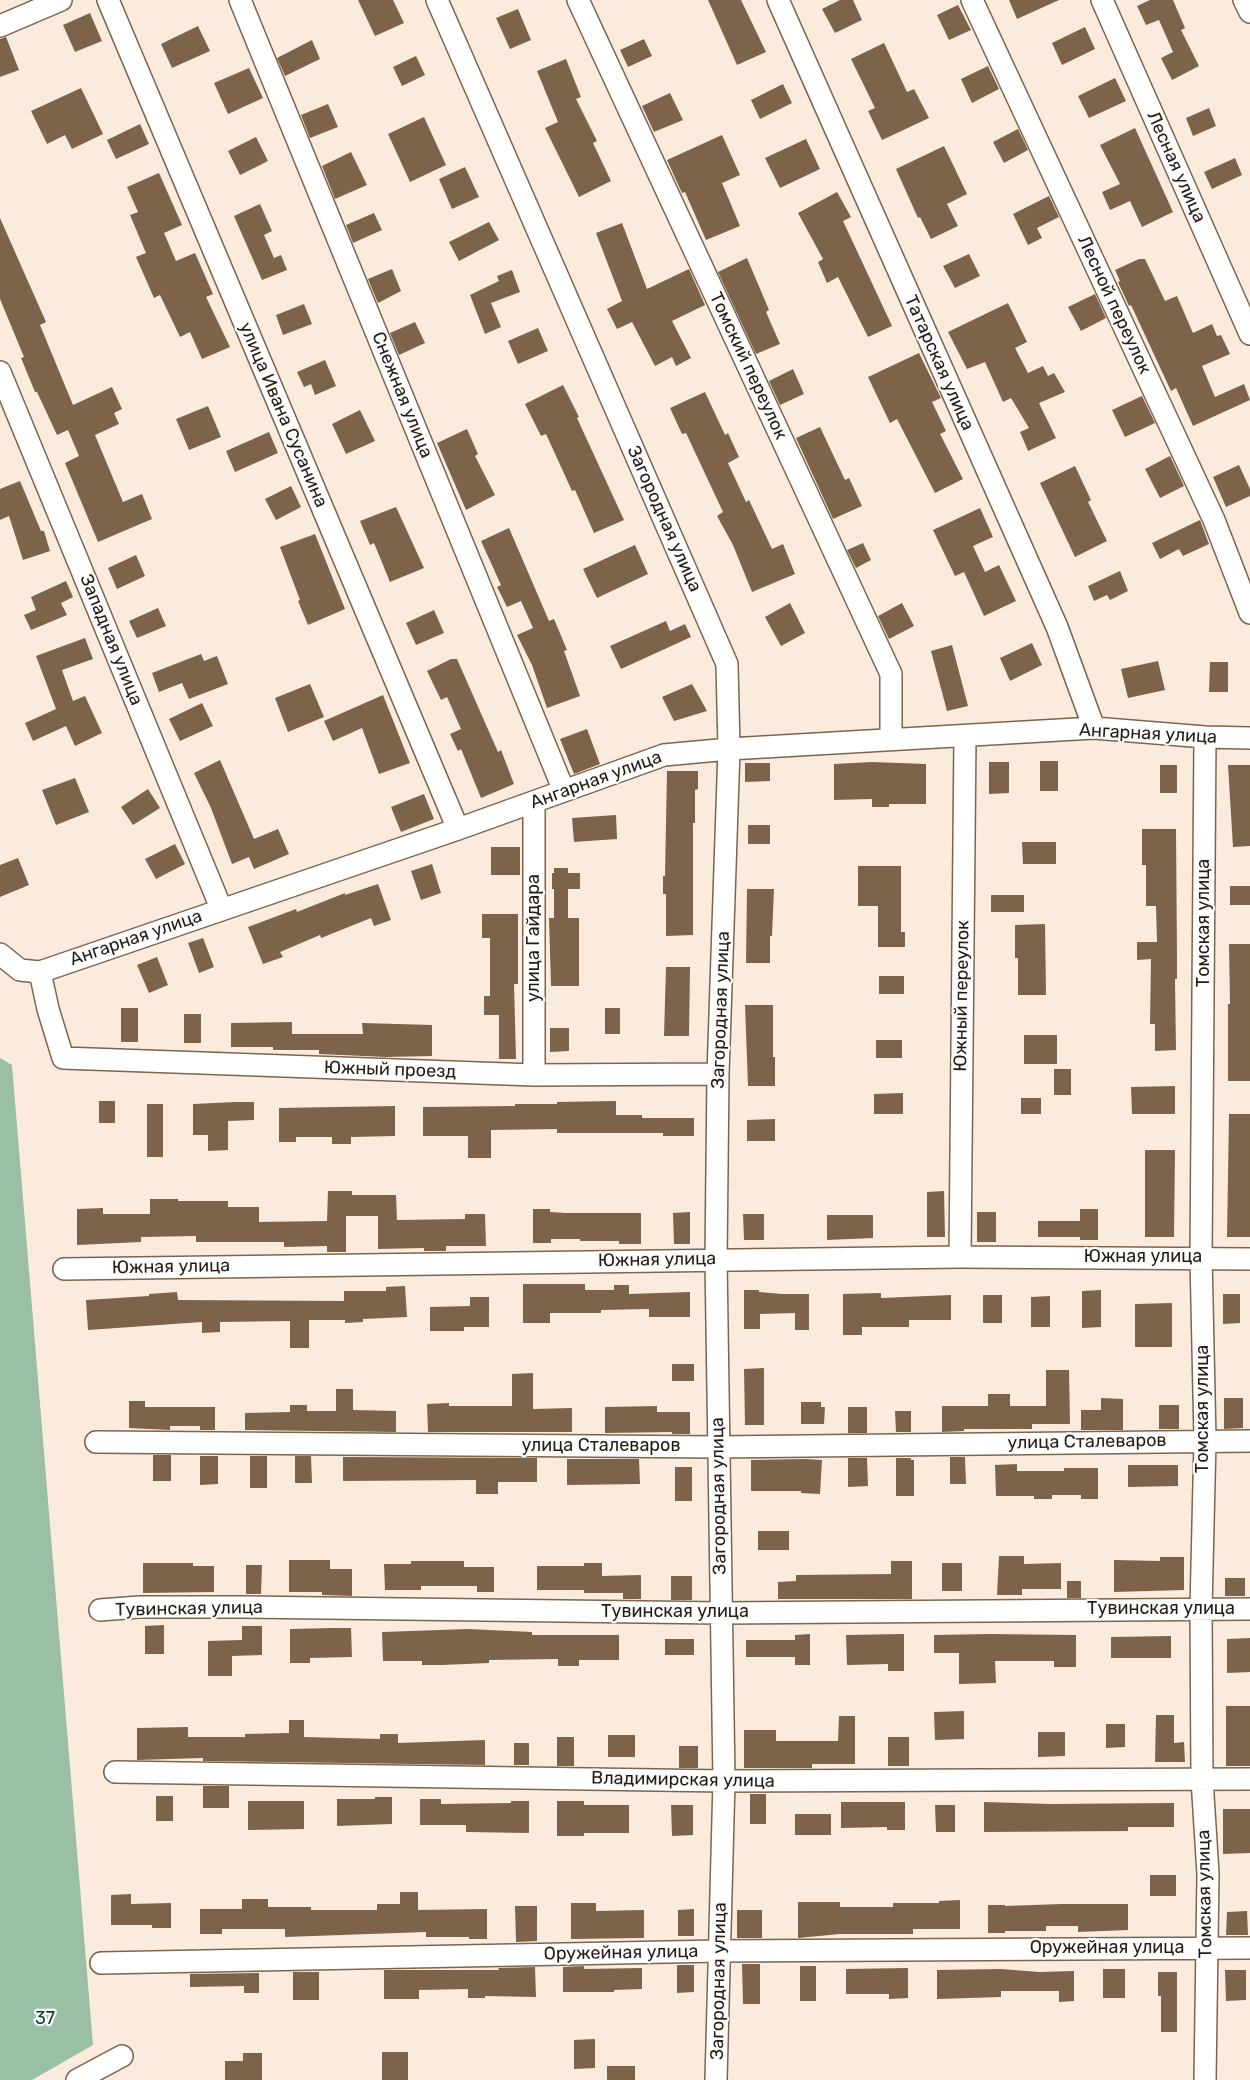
<!DOCTYPE html>
<html>
<head>
<meta charset="utf-8">
<style>
	body { margin:0 }
	canvas { display:block; background:#fbebdd }
</style>
</head>
<body>
<canvas width="1250" height="2080"></canvas>
<script>
const context = document.querySelector('canvas').getContext('2d');
context.lineJoin = 'round';
function paint(path, color) { context.fillStyle = color; context.fill(path, 'evenodd'); }
function strokePath(path, color, width, dash) { context.strokeStyle = color; context.lineWidth = width; context.lineCap = dash ? 'butt' : 'round'; context.setLineDash(dash || []); context.stroke(path); }
function write(font, color, halo, rows, align = 'center') {
  context.font = font + ' Rubik,sans-serif'; context.lineWidth = 4.5; context.setLineDash([]); context.textBaseline = 'middle'; context.strokeStyle = halo; context.fillStyle = color; for (const [text, x, y, turn = 0] of rows) {
    context.save(); context.translate(x, y); context.rotate((+turn || 0) * Math.PI / 180); context.textAlign = isNaN(turn) ? turn : align; if (halo) context.strokeText(text, 0, 0); context.fillText(text, 0, 0); context.restore();
  }
}
paint(new Path2D(`
	M0,1058L12,1065L93,2045L32,2080H0Z`), '#9bbea6');
paint(new Path2D(`
	M358,0H393L404,23L375,36Z
	M708,0H741L766,52L737,65Z
	M840,0H853L862,20L835,33L822,9Z
	M1009,0H1059L1017,19Z
	M1150,0H1173L1185,28L1181,30L1199,66L1172,80L1161,58L1173,52L1159,20L1146,25L1137,6Z
	M958,5L971,30L949,40L937,15Z
	M518,9L531,40L510,49L496,18Z
	M90,13L102,41L75,52L63,25Z
	M198,26L210,51L172,68L161,44Z
	M1085,27L1095,49L1062,65L1052,43Z
	M6,37L19,70L0,77V39Z
	M644,39L652,56L628,67L620,50Z
	M312,40L320,59L285,76L277,58Z
	M884,43L907,92L914,89L929,118L882,140L868,111L875,108L851,59Z
	M416,56L425,75L402,86L393,67Z
	M566,59L581,97L576,99L597,141L593,143L611,181L579,197L545,128L558,122L537,71Z
	M988,66L999,89L972,103L961,79Z
	M249,68L263,98L228,114L214,83Z
	M1115,78L1126,101L1089,118L1078,96Z
	M783,84L792,103L760,119L751,100Z
	M81,88L103,134L72,149L65,135L47,144L31,111Z
	M670,93L683,120L654,132L642,106Z
	M328,104L338,127L310,138L301,115Z
	M1209,108L1216,126L1193,136L1186,118Z
	M424,117L446,165L410,182L388,134Z
	M140,124L149,144L116,159L107,140Z
	M1135,128L1173,212L1142,227L1130,201L1110,210L1102,192L1120,184L1100,145Z
	M1018,129L1028,150L1004,163L993,142Z
	M722,135L740,175L722,183L740,226L706,240L685,192L682,193L667,160Z
	M256,137L268,161L240,175L228,151Z
	M806,139L820,169L780,188L765,158Z
	M944,146L967,194L947,204L958,226L931,239L920,217L918,218L896,169Z
	M351,152L367,185L335,199L322,166Z
	M1235,158L1242,175L1212,189L1204,172Z
	M465,167L479,197L452,209L439,179Z
	M159,173L182,225L164,233L176,261L195,253L213,294L206,297L230,347L202,359L190,332L180,337L160,295L154,298L136,257L146,253L130,215L138,212L127,187Z
	M837,192L851,217L843,221L892,326L868,337L838,277L827,283L818,262L823,259L798,213Z
	M1049,196L1059,217L1037,228L1042,238L1028,245L1013,214Z
	M260,204L272,231L264,235L274,258L281,255L287,270L262,280L234,216Z
	M374,213L382,230L353,243L346,225Z
	M0,218L46,322L40,325L73,405L112,387L122,409L114,413L119,424L95,435L123,502L142,494L152,519L98,542L65,463L79,456L68,430L57,435L37,392H35L21,358L24,357L0,299Z
	M489,222L499,240L459,261L449,242Z
	M622,223L647,289L689,269L705,305L672,321L691,358L676,366L672,357L655,366L632,322L617,329L607,309L622,301L596,233Z
	M969,254L980,276L955,288L943,266Z
	M747,258L769,310L766,312L780,344L756,354L718,272Z
	M1139,259H1145L1165,301L1177,296L1193,333L1212,324L1217,336L1221,335L1230,354L1202,366L1215,397L1244,384L1250,400L1193,426L1176,388L1171,391L1131,305L1129,306L1118,282L1120,281L1115,270Z
	M392,269L401,291L378,303L368,279Z
	M512,270L520,292L491,303L501,327L485,334L470,295L499,281L497,276Z
	M1095,294L1106,318L1081,331L1068,307Z
	M1008,303L1027,342L1015,348L1028,373L1043,366L1048,376L1054,373L1065,392L1039,403L1056,438L1028,451L1020,432L1029,428L1011,398L1003,402L985,362L967,369L948,332Z
	M304,304L312,324L283,335L276,315Z
	M415,322L425,343L399,355L390,333Z
	M538,328L548,351L518,364L508,341Z
	M919,353L941,398L932,402L946,431L940,434L963,479L935,493L897,419L890,423L868,377Z
	M325,360L336,386L315,395L311,384L304,387L297,372Z
	M793,369L804,394L780,405L769,381Z
	M563,385L579,417L577,418L624,520L594,533L575,490L572,491L546,434L541,436L525,404Z
	M705,392L725,435L728,433L739,457L728,463L746,502L749,500L772,549L783,544L795,574L752,592L733,545L717,516L723,512L686,433L682,434L670,408Z
	M1142,396L1155,423L1125,437L1112,410Z
	M208,406L221,437L189,450L176,419Z
	M360,410L375,441L346,454L332,424Z
	M820,427L845,480L849,478L862,506L833,519L796,438Z
	M467,429L478,454L475,456L495,495L466,510L437,443Z
	M269,432L278,453L235,472L226,451Z
	M1170,456L1184,486L1160,498L1145,469Z
	M1239,465L1250,489V496L1226,507L1213,477Z
	M1075,466L1091,500L1088,502L1107,541L1075,557L1040,483Z
	M20,481L41,531H44L50,551L23,560L9,516L0,520V489Z
	M291,486L301,507L276,520L265,499Z
	M396,507L424,568L390,582L374,543L370,545L360,521Z
	M980,508L993,537L973,546L985,572L999,565L1016,601L984,616L964,572L955,576L933,530Z
	M1200,520L1209,544L1183,556L1179,549L1160,559L1152,543Z
	M509,528L549,621L554,619L567,650L564,651L580,696L547,708L532,665L517,635L533,628L521,601L507,607L497,587L501,585L481,541Z
	M315,534L345,609L308,625L298,601L300,600L280,547Z
	M863,543L871,560L856,568L847,550Z
	M635,545L648,574L597,598L583,569Z
	M136,555L145,576L117,589L108,568Z
	M1120,571L1128,591L1110,600L1107,595L1094,601L1088,586Z
	M66,581L73,597L61,603L67,615L31,630L24,615L36,610L31,597Z
	M790,603L805,633L781,646L765,617Z
	M902,603L914,626L889,639L878,616Z
	M158,608L166,626L137,638L129,621Z
	M434,610L444,633L416,645L406,623Z
	M666,621L670,631L685,624L691,637L621,669L610,646Z
	M85,638L93,659L62,670L73,701L85,696L102,733L75,746L66,726L33,741L25,723L56,709L36,656Z
	M1032,643L1042,665L1010,681L1000,658Z
	M952,645L968,706L947,711L931,651Z
	M201,654L204,661L217,656L228,684L189,699L182,683L159,692L152,673Z
	M451,659H457L498,752L501,750L514,784L481,798L461,749L458,751L450,734L461,729L447,697L441,700L427,671Z
	M1158,661L1165,690L1128,698L1121,669Z
	M1210,662H1228V692H1209Z
	M310,684L324,717L288,732L275,698Z
	M692,684L707,711L674,721L662,697Z
	M383,695L410,763L379,774L362,728L333,741L324,721Z
	M202,703L213,726L180,741L169,719Z
	M587,729L600,764L574,774L560,739Z
	M220,760L254,839L278,829L289,854L254,869L249,857L232,864L211,808L194,773Z
	M1040,761H1058V791H1040Z
	M872,762L926,764V804H889V807H872V799L834,800V764Z
	M989,762H1009V793L989,794Z
	M745,763H770V781L745,782Z
	M1160,765H1177V793H1160Z
	M1228,765H1250V846L1233,847Z
	M667,771H698V789L695,790V823H693V935L666,936V894H663V876H665Z
	M75,778L89,812L56,825L42,790Z
	M148,789L160,808L133,825L121,807Z
	M424,794L434,819L401,832L391,807Z
	M616,815L617,839L574,842L572,818Z
	M748,825H770V844H748Z
	M1142,829H1176L1177,959V979H1175L1176,1050L1155,1051V1024H1150L1151,959L1137,960V942H1157L1156,906H1146V865H1142Z
	M1022,842H1056V864H1023Z
	M175,844L185,864L156,879L145,859Z
	M491,847H520V875H491Z
	M18,858L29,885L0,897V865Z
	M432,864L441,893L421,900L411,871Z
	M858,866H901V932H905V947H878V906H858Z
	M554,868H568V873H580V889H568V918H579V986H551L549,918H554V889H552V873H554Z
	M378,884L391,920L374,926L371,918L321,938L320,935L280,952L283,957L263,964L248,927L296,909L297,912L345,893V895Z
	M1230,886H1250V905H1230Z
	M747,889H774L772,936H770V963H746Z
	M991,895H1024V912H991Z
	M482,914H518V984H514L516,1059H499V1015H484V996H490V938H482Z
	M1045,924L1046,995H1018V958H1015V925Z
	M203,938L214,967L199,973L188,943Z
	M1229,944H1250V1081H1228V1004H1230Z
	M157,957L168,985L149,993L137,965Z
	M666,967H690L689,1036H664Z
	M879,976H904V994H879Z
	M745,1005H773V1057H775V1086H748Z
	M121,1008H138V1042H121Z
	M605,1008H620V1034H605Z
	M184,1014H201V1043H184Z
	M292,1022V1034H363L362,1023L432,1025V1056L386,1057L319,1054V1050H273V1047H231V1023Z
	M550,1028H569V1051L550,1052Z
	M1024,1035H1057V1064H1024Z
	M876,1040H902V1058H876Z
	M1054,1069H1071V1095H1054Z
	M1175,1086V1114H1132L1131,1087Z
	M903,1093V1114H874V1094Z
	M1021,1098H1041V1114H1021Z
	M99,1101H115V1123H99Z
	M616,1101V1115H642V1118H694V1136H663V1133H557V1129L491,1130V1158H468V1136H423V1107L515,1106V1104H557V1102Z
	M236,1102H254V1120L228,1121V1150L208,1151V1135H193V1104Z
	M147,1104H163V1157H147Z
	M395,1106V1136L351,1137V1144H332V1137H296V1142H279V1108Z
	M1229,1114H1250V1237H1227Z
	M775,1119V1141H747V1120Z
	M1145,1150H1175L1174,1237H1145Z
	M328,1191H352V1195H396L397,1220L465,1219V1214H485L486,1246H446V1251H424V1248L378,1249V1216H346V1252H327V1246L284,1247V1242H196V1236L141,1237V1242L77,1245V1209L103,1208V1214H150V1199H178V1201H228V1207H259V1222L327,1221Z
	M944,1191L945,1237H927V1192Z
	M533,1209H550V1212L566,1213H641V1244H619V1241H580V1239H551V1243H533Z
	M1080,1209H1098V1240H1080V1237H1038V1221H1080Z
	M690,1212V1244H674L673,1213Z
	M977,1212H996V1242H977Z
	M743,1214H764V1240H744Z
	M827,1215H873V1238L827,1240Z
	M523,1284H585V1290H614V1285H629V1294L690,1292V1317H649V1309L601,1310V1313H550V1323H523Z
	M405,1286L407,1317L363,1319V1322L345,1323V1320H309V1348H290V1321L220,1322V1332L202,1333V1322L88,1330L86,1300L149,1296V1294L177,1292L178,1300L344,1301V1291H386V1287Z
	M744,1290H759V1292L782,1294H809V1330H795V1313L760,1314V1329H744Z
	M1101,1290V1327L1082,1328V1291Z
	M881,1293V1298L951,1295V1320H909V1327H862V1335H843V1294Z
	M1223,1294H1240V1323L1223,1324Z
	M983,1295H1002V1323H983Z
	M1050,1296V1327H1031V1297Z
	M470,1297H489V1327H464V1331H430V1307L470,1306Z
	M1172,1303V1347H1135V1304Z
	M672,1364H694V1381H672Z
	M764,1368V1425H745L744,1369Z
	M1046,1370H1069L1070,1424H1032V1429H964V1431L942,1432V1406H988V1394H1010V1406H1046Z
	M533,1373V1409L572,1408V1432H428L427,1404L449,1403V1406H512V1374Z
	M336,1389H353V1410L396,1411V1432L245,1430V1413L290,1412V1405H307V1411H336Z
	M1101,1398L1123,1399V1430H1081V1410H1101Z
	M1224,1398H1243V1428L1224,1429Z
	M129,1401H145V1407H215V1430H200V1426H170V1430L129,1428Z
	M801,1402H821V1407H825L824,1424H801Z
	M1159,1405H1179V1429H1159Z
	M657,1406V1412H690V1434H672V1432L605,1433V1407Z
	M848,1407H867V1433H848Z
	M895,1411H911V1432H896Z
	M153,1455H171V1481H153Z
	M200,1456H218V1484L200,1485Z
	M250,1456H267V1488H250Z
	M295,1456H311L312,1483H295Z
	M343,1457L537,1458V1482H498V1494H476V1480L343,1481Z
	M950,1457H965L966,1484H950Z
	M848,1458H867L868,1486L848,1487Z
	M896,1458H911V1460H914V1496H896Z
	M567,1459H639L640,1484L567,1485Z
	M806,1459L822,1460L820,1494L801,1493V1491H751V1460Z
	M1017,1464V1471H1064V1468H1098V1499H1081V1495H1052V1499H1034V1496H996L995,1465Z
	M1128,1465H1178V1486L1128,1487Z
	M675,1467H692V1501H675Z
	M758,1531H789V1550H758Z
	M999,1556H1024V1564L1061,1563V1589H1022V1595H997Z
	M1160,1557H1184V1590L1114,1592V1560L1160,1561Z
	M289,1560H330V1569H352V1596L322,1595V1592H289Z
	M411,1561H464V1567H494V1592H477V1586H421V1590H385L384,1564H411Z
	M891,1561H912V1599H778V1582L796,1581V1575L891,1574Z
	M143,1563H193V1566H214V1592L143,1593Z
	M584,1563H602V1576L641,1575V1599H623V1593H584V1590H537V1566H584Z
	M942,1563H962V1591H942Z
	M246,1565H262L261,1594H246Z
	M671,1576H692V1600H671Z
	M1225,1578H1245V1596H1225Z
	M1067,1581H1081V1598H1067Z
	M164,1625V1654H145V1626Z
	M242,1626H262V1655L232,1656V1676H208V1641L242,1640Z
	M334,1628H351L352,1657L310,1658V1663H290V1629Z
	M468,1629L532,1632V1635H619V1660H579V1666H558V1659L489,1660V1663L442,1665H422V1661H383L382,1632Z
	M810,1634V1665H795V1657H746V1640H795V1635Z
	M904,1634V1671H888V1664L847,1665L846,1635Z
	M989,1634L1076,1635V1667H1054V1661H995L996,1683L959,1684V1653H934V1635Z
	M1171,1636V1658H1111V1637Z
	M1250,1638V1672L1227,1673V1639Z
	M665,1639H694V1655H665Z
	M1226,1706H1250V1766H1226Z
	M964,1711V1739L935,1740L934,1712Z
	M1156,1715H1174V1743L1184,1742L1185,1762H1155Z
	M839,1716H855V1764H812V1768H744V1730H776V1741H838Z
	M289,1720H304V1737L380,1739V1734H398V1743L485,1740V1765L203,1761V1758L137,1760V1728L188,1727V1737H245V1734L289,1733Z
	M1106,1724H1125V1747L1106,1748Z
	M1038,1732H1065V1756L1038,1757Z
	M608,1735H635V1757H608Z
	M557,1737H574V1766H557Z
	M888,1737H909V1766H888Z
	M514,1743H529V1765H514Z
	M679,1746H698V1768H679Z
	M203,1786H229V1808H203Z
	M750,1794H766V1824H750Z
	M156,1796H173V1821H156Z
	M375,1797H392V1824L337,1826V1799H375Z
	M420,1799H441V1804L511,1803V1801H529V1833L466,1832V1825H420Z
	M248,1801H304V1829L248,1830Z
	M557,1801H584V1805H629V1833H584V1836H557Z
	M841,1802H905V1830H887V1827L841,1828Z
	M984,1802L1051,1804L1174,1803V1827H1128V1831L984,1832Z
	M671,1805H693V1835L672,1836Z
	M935,1805H955V1832H936Z
	M1223,1809H1250V1853L1223,1854Z
	M795,1814H831V1835H795Z
	M1150,1875H1176V1896H1150Z
	M400,1892H418V1910L487,1909V1939H469V1937H426V1932L285,1937V1929H222V1934H200V1909H242V1899H268V1907H311V1910H377V1904H400Z
	M131,1894V1904L171,1903V1928H152V1925H111V1895Z
	M960,1900V1929H913V1934H840L798,1938V1902H840V1907H893V1903H939V1901Z
	M571,1903H596V1911L644,1910V1938L571,1939Z
	M1062,1904H1128V1930L1078,1932V1926H1046V1931H1005V1933H988V1905H1005V1906Z
	M515,1906H537V1941L516,1942Z
	M694,1909V1936H678V1910Z
	M737,1910H762V1938H737Z
	M1247,1911L1248,1935H1226L1227,1912Z
	M742,1964H760V2004H743Z
	M677,1965H694V1992L677,1993Z
	M584,1966V1969L642,1968V1989L614,1990V1992H563V1967Z
	M800,1966H816V2001H800Z
	M535,1967L536,1997L485,1996V1998H468V1989L419,1990V1999H384V1970H499L498,1968Z
	M908,1968V1998L889,1999V1994H846V1969Z
	M1001,1969L1039,1972L1074,1971V2001L1059,2002V1991H1001V1997L937,1999V1970Z
	M1103,1969H1125V1998H1103Z
	M1225,1970H1246V2000L1226,2001Z
	M293,1972H319V2000H293Z
	M1158,1972H1177V2032H1161V1996H1158Z
	M259,1973V1993H244V1986L190,1987V1974Z
	M595,2039V2068L574,2069V2040Z
	M382,2052H408V2080H382Z
	M243,2053H262V2080H225V2061H243Z
	M607,2066H635V2080H607Z`), '#7d634a');
const minor = new Path2D(`
	M108,0L458,829
	M240,0L564,791
	M437,0L727,664L729,749L718,1074L716,1260L724,1781L716,2080
	M578,0L891,674V738
	M778,0L1057,627L1094,728
	M972,0L1214,520L1250,613
	M1102,0L1250,334
	M1244,0L1250,12
	M0,26L61,0
	M0,372L221,908
	M1205,737L1201,1257L1205,1440L1201,1609L1202,1779L1208,1874L1205,2080
	M0,954L20,970L40,972L458,829L664,755L729,749L1094,728L1205,737L1250,738
	M40,972L48,1009L63,1058L534,1075L718,1074
	M534,1075V802
	M960,1257L965,736
	M64,1269L960,1257L1250,1259
	M96,1442L718,1447L1250,1441
	M100,1610L139,1607H244L722,1613L1250,1609
	M115,1772L724,1781L1250,1779
	M101,1963L719,1951L1250,1948
	M77,2080L122,2056`);
strokePath(minor, '#7b654f', 24);
strokePath(minor, '#fff', 21);
write('18px', '#241b12', '#fcfcfc', [
	["Лесная улица",1176,167,66],
	["Лесной переулок",1114,305,65],
	["Татарская улица",939,363,66],
	["Томский переулок",748,366,65],
	["Снежная улица",402,395,68],
	["улица Ивана Сусанина",283,415,67],
	["Загородная улица",664,519,66],
	["Западная улица",111,640,68],
	["Ангарная улица",1148,734,3],
	["Ангарная улица",596,780,-20],
	["Томская улица",1204,923,-90],
	["Ангарная улица",136,938,-19],
	["улица Гайдара",534,938,-90],
	["Южный переулок",962,996,-89],
	["Загородная улица",721,1010,-88],
	["Южный проезд",390,1070,2],
	["Южная улица",1143,1257],
	["Южная улица",657,1260,-1],
	["Южная улица",171,1267,-1],
	["Томская улица",1203,1409,-90],
	["улица Сталеваров",1087,1442,-1],
	["улица Сталеваров",601,1446],
	["Загородная улица",719,1496,-91],
	["Тувинская улица",189,1609,-1],
	["Тувинская улица",1161,1609],
	["Тувинская улица",675,1612],
	["Владимирская улица",683,1780,1],
	["Томская улица",1205,1894,-91],
	["Оружейная улица",1107,1948],
	["Оружейная улица",621,1953,-1],
	["Загородная улица",719,1981,-89]
]);
write('18px', '#054325', '#fcfcfc', [
	["37",45,2019]
]);
</script>
</body>
</html>
